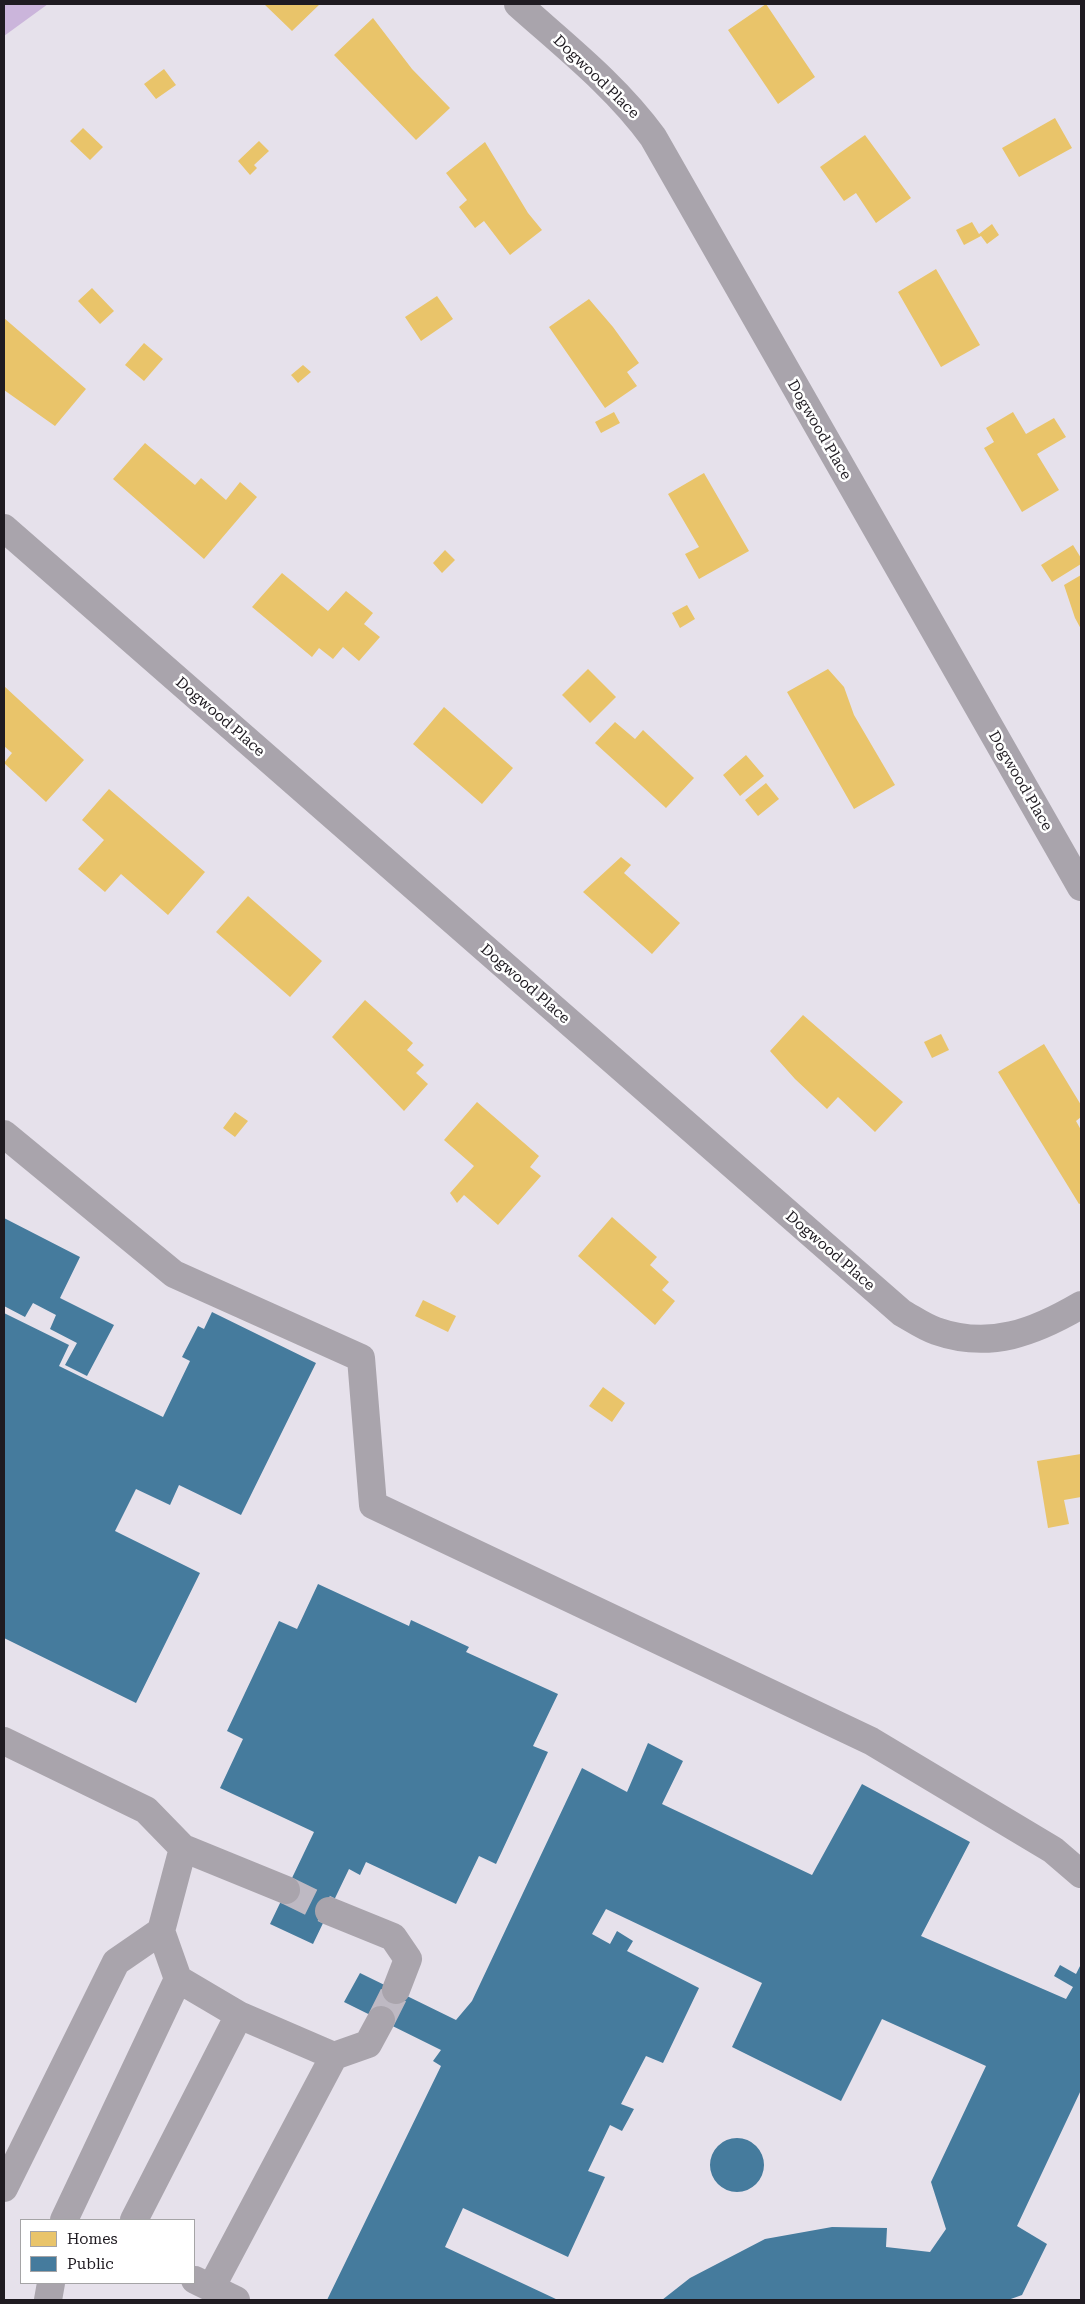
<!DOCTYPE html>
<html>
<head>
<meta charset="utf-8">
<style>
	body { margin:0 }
	#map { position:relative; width:1085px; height:2304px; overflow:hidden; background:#e6e1eb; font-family:"Roboto Serif",serif }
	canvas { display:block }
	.frame { position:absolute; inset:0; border:5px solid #1f1b21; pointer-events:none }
	.legend { position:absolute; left:20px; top:2219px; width:175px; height:65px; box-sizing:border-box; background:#fff; border:1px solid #a5a4a6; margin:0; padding:6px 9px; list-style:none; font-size:15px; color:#1f1b21 }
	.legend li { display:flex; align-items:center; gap:10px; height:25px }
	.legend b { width:25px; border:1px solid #a5a4a6 }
</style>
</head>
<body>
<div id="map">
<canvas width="1085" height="2304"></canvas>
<div class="frame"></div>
<ul class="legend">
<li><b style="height:14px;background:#e9c46a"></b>Homes</li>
<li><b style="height:14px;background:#457b9d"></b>Public</li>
</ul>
</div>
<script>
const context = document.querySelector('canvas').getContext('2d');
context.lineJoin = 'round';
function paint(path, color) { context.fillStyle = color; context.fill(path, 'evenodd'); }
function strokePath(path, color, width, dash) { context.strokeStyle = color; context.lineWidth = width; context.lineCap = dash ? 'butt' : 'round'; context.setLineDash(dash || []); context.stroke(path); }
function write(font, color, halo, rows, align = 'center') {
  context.font = font + ' "Roboto Serif",serif'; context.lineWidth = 5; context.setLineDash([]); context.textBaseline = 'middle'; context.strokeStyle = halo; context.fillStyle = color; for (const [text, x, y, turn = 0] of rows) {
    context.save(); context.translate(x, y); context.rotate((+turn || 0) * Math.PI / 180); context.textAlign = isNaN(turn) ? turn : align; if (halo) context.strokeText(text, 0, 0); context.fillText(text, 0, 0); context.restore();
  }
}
paint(new Path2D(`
	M4,4H48L4,36Z`), '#cbb5db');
paint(new Path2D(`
	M264,4H320L292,31Z
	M766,4L815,77L778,104L728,30Z
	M373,18L412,69L450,108L416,140L334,55Z
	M164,69L176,85L156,99L144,84Z
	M1055,118L1072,148L1019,177L1002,148Z
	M83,128L103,147L90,160L70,141Z
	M865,135L911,198L876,223L856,193L844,201L820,167Z
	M259,141L269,151L254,165L257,168L250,175L238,161Z
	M485,142L528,213L542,230L510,255L484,221L475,228L459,207L467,200L446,173Z
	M972,222L979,234L992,224L999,235L987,244L981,236L964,245L956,230Z
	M936,269L980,345L941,367L898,292Z
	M92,288L114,311L100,324L78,301Z
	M437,296L453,319L421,341L405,317Z
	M589,299L613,327L639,363L627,372L637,386L605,408L549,327Z
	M4,318L86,389L55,426L4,390Z
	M144,343L163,359L144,381L125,365Z
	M303,365L311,372L298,383L291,375Z
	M614,412L620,423L601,433L595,422Z
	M1013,412L1026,434L1054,418L1066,437L1037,454L1059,490L1022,512L984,448L994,442L986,428Z
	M145,443L195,485L201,478L226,500L240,482L257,497L204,559L113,479Z
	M704,473L749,551L699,579L685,554L699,547L668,494Z
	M1073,545L1081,558V564L1052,582L1041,565Z
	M445,550L455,560L442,573L433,563Z
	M282,573L328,611L346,591L373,613L364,624L380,637L359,661L343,647L333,659L319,648L312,657L252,607Z
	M1081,575V629L1075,618L1064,585Z
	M687,605L695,619L680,628L672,613Z
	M588,669L616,697L590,723L562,695Z
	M828,669L844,687L854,715L895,785L854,809L787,692Z
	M4,686L84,760L46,802L4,763L12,753L4,746Z
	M444,707L513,768L482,804L413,744Z
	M615,722L635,739L643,730L694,778L666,808L595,743Z
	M746,755L764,776L740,796L723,775Z
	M766,783L779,799L758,816L745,800Z
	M109,789L205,872L168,915L121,874L105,892L78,869L104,840L82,820Z
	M621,857L631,865L624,873L680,923L652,954L583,892Z
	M248,896L322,961L290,997L216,932Z
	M365,1000L413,1043L407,1050L424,1065L416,1073L428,1084L404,1111L332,1037Z
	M803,1015L903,1102L875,1132L838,1097L827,1109L795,1079L770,1051Z
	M941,1034L949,1050L932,1058L924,1042Z
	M1044,1044L1081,1105V1117L1076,1121L1081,1130V1203L1079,1204L998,1072Z
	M477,1102L539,1156L530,1167L541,1176L498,1225L464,1195L457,1203L450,1193L474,1166L444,1140Z
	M235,1112L248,1121L235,1137L223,1128Z
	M612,1217L657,1257L650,1265L669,1282L662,1290L675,1301L655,1325L578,1256Z
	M423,1300L456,1316L448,1332L415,1316Z
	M603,1387L625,1403L612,1422L589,1406Z
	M1081,1454V1497L1064,1500L1069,1524L1048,1528L1037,1461Z`), '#e9c46a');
paint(new Path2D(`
	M4,1218L80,1257L60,1298L114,1325L87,1376L65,1365L77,1343L50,1329L56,1315L33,1303L25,1317L4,1306Z
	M212,1312L316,1363L241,1515L179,1485L170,1505L136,1489L115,1531L200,1573L136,1703L4,1638V1313L69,1345L59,1366L163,1417L190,1361L182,1357L198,1326L204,1329Z
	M318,1584L409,1626L411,1620L469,1647L466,1652L558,1694L533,1746L548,1752L496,1864L479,1856L456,1904L366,1862L360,1875L349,1869L313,1944L270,1924L314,1832L220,1788L243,1739L227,1731L279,1621L297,1629Z
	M648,1743L683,1761L662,1804L812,1875L862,1784L970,1842L921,1936L1066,1999L1073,1987L1054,1976L1060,1965L1076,1974L1081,1964V2090L1017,2226L1047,2244L1022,2295L1008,2300H662L690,2278L765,2239L832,2227L887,2228L886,2247L930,2252L946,2229L931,2182L986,2066L882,2019L841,2101L732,2047L762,1983L606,1909L592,1934L610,1944L617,1931L633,1941L627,1951L699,1988L663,2063L646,2056L621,2104L634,2109L622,2131L610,2125L588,2171L605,2177L568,2257L463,2208L445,2247L558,2300H327L441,2066L433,2061L441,2050L344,2002L360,1973L456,2020L472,2001L582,1768L627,1792Z
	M710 2165a27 27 0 1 1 54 0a27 27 0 1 1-54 0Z`), '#457b9d');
strokePath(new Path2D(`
	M286,1890L329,1911
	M381,2020L396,1990`), '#beb9c3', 28, [28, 14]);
strokePath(new Path2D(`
	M518,4C565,46 616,86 653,137L1081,887
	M4,528L902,1313C913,1319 924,1327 936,1331C990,1350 1035,1332 1081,1305
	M4,1134L174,1274L361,1358L373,1505L871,1741L1053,1850L1081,1874
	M4,1741L146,1810L183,1848L161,1931L178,1979L64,2220
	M183,1848L286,1890
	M329,1911L393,1937L408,1959L396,1990
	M178,1979L239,2015L334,2056L368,2044L381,2020
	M4,2188L116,1962L161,1931
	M134,2220L239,2015
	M195,2280L236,2300
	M211,2288L334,2056
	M48,2300L51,2283`), '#a9a4ac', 28);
write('15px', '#1f1b21', '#fff', [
	["Dogwood Place",596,77,44],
	["Dogwood Place",819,430,60],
	["Dogwood Place",220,717,41],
	["Dogwood Place",1020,781,60],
	["Dogwood Place",525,984,41],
	["Dogwood Place",830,1251,41]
]);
</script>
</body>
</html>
